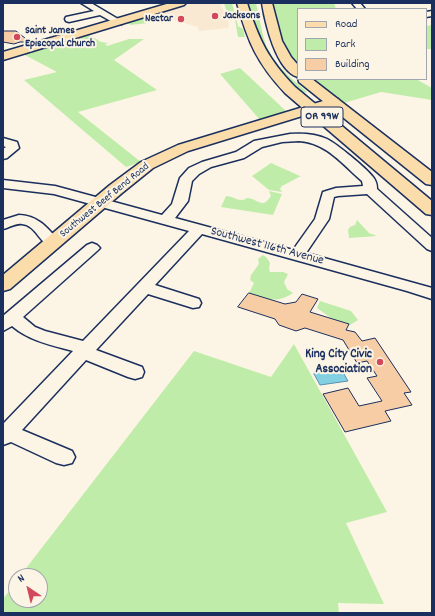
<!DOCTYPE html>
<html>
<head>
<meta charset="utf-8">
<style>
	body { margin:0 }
	#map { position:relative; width:435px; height:616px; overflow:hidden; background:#fcf5e5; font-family:Dekko,sans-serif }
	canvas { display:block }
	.frame { position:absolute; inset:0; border:4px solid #1b2f5e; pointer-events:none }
	.legend { position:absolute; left:297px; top:8px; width:130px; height:72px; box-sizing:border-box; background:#fcf5e5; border:1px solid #a2a6af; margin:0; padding:5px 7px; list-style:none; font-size:12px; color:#1b2f5e }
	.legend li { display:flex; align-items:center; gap:8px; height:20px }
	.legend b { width:20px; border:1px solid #a2a6af }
	.north { position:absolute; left:8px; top:568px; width:40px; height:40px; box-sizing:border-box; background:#fcf5e5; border:1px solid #a2a6af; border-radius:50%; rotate:325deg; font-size:11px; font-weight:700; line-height:16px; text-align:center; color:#1b2f5e }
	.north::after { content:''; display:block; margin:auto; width:14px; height:18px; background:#d1495b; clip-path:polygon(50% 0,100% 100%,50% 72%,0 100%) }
</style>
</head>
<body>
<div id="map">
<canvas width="435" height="616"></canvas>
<div class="frame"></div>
<ul class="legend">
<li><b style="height:5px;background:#fbddab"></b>Road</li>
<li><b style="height:11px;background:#c0eca9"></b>Park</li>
<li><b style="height:11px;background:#f7cda6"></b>Building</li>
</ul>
<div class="north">N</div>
</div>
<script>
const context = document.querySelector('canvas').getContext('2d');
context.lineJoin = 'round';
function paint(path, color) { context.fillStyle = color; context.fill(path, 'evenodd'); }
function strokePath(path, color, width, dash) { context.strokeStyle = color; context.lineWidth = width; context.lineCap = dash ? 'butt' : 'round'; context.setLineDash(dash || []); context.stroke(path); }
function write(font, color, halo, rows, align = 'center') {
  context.font = font + ' Dekko,sans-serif'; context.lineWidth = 4; context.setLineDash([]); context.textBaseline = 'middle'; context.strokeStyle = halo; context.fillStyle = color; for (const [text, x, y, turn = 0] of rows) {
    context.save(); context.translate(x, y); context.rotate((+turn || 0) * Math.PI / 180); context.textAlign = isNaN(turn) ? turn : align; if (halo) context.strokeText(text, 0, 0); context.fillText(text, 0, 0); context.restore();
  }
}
paint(new Path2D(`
	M190,3H220L224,11H227L229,28L199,31L198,27L167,18V15L158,12Z`), '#fae9d2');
paint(new Path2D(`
	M224,3H232L238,26L243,29L245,37H238L234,14L227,13Z
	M248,3H256C259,15 261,28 264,39C270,61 291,78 307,92L303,93C271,64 259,44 248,3Z
	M271,3H334L336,9H298V64C281,49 277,24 271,3Z
	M153,14L159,15L160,19C155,23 138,24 131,25L127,23Z
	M432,25V49H426V26Z
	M86,33L101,42L109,43L105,44L107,46L129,39H144L114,60L157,90L78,112L141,162L126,167L24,80L57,72L21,53Z
	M240,68L286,111L260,120L220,74Z
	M314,79H416L432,88V100L381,92L344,103Z
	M271,163L300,176H301L282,186L280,189L282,192L269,190L252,176Z
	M269,191L282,194L273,215L221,207L226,196C232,196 236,200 242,200C244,200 246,198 248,198C258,199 262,210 271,196Z
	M357,220L369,233L377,236L349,238L348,230L350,227L355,225Z
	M263,255L267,258L270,263L269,269L270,272H283L288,274L284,282L287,289L293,293C276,304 267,299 249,293L254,283L250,280L251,275L259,264L258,259Z
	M320,301L351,311L358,320L350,325L331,318L317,308Z
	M294,344L387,512L346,523L384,604L338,603L339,613H3V599L16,582V600H40V576H20L194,351L271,377Z`), '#c0eca9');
const water = new Path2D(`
	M340,367L348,381L320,385L314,374Z`);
paint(water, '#83d0e3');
strokePath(water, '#5990ae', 1);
const building = new Path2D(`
	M3,31H16L30,42H20L14,44L3,42Z
	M249,293L285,304L296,302L302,294L318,299L310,312L349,324L346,330L355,332L362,341L375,338L411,392L404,393L412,405L385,411L391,421L345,432L323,394L348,388L359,406L382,401L367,378L377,376L367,361L357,363L343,340L305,328L296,331L279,325L275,319L238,307Z`);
paint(building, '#f7cda6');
strokePath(building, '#1b2f5e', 1);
const minor = new Path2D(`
	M81,3H91L123,22L122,24H116L100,15L69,22L66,21L65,19L66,17L94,11Z
	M352,3H360L365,9H357Z
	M432,11V16L426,17V12Z
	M290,134C303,133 316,134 327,139C337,144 366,168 373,177C376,181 377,184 377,189L432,238V251L427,249L367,194L338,196L334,197L329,219L306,253L432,288V299L407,291L202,234L155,285L199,299L201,303L199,307L193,308L148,294L96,350L142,367L144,372L142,377L135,379L128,377L86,360L22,430L72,451L75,457L72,463L64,465L56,463L11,442L3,445V424L73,351C51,345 30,341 12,326L3,331V316L87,245L92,243L97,245L100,248L97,251L23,317L35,327L45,331L83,341L189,231L54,194L3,188V180L55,186L162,215L172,204L180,178L189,168L202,162L236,152L254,141ZM299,141C327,143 342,164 362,181L363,186L336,188L323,192L315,219L293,250L175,218L188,201L192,181L199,174L211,167L244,158L262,147L282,142Z
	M3,138L17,142L19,148L7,158L3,159V149L6,147L3,146Z
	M19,215C38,216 47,227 58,240L61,243L58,246C41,251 38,225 22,224C15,223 9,228 3,229V220Z`);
const major = new Path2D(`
	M170,3H186L184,5L3,60V52Z
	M333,98L338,99L340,102L338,105L188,151L153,168L122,193L10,289L3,291V275L110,185L141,162L178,145Z`);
const highway = new Path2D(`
	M237,3H247C259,40 268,59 295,87L432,201V215L426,214L285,93C257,63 248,42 237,3Z
	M262,3H272L282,41L291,57L298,65V77C276,71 265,22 262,3Z
	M298,78L312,79L432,172V185L426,184L299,82Z`);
strokePath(minor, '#1b2f5e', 3);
strokePath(major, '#1b2f5e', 3);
strokePath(highway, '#1b2f5e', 3);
paint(minor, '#fcf5e5');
paint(major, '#fbddab');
paint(highway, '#fbddab');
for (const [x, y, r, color] of [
	[215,16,4,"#d1495b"],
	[181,19,4,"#d1495b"],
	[17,37,4,"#d1495b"],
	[380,362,4,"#d1495b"]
]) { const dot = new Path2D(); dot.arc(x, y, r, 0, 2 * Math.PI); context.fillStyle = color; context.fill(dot); strokePath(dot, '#fcf5e5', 1.5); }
write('bold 11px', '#1b2f5e', '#fcf5e5', [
	["Jacksons",223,16],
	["Nectar",173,19,"right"],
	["Saint James",25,31],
	["Episcopal Church",25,44]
], 'left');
write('11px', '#1b2f5e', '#fcf5e5', [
	["Southwest Beef Bend Road",105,201,-39]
]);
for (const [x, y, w] of [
	[322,117,42]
]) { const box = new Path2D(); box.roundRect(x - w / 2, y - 10, w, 20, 3); context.fillStyle = '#fcf5e5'; context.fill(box); strokePath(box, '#1b2f5e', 1); }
write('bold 12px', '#1b2f5e', null, [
	["OR 99W",322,117]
]);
write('13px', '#1b2f5e', '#fcf5e5', [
	["Southwest 116th Avenue",267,247,15]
]);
write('bold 13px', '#1b2f5e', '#fcf5e5', [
	["King City Civic",372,355],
	["Association",372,370]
], 'right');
</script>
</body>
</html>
